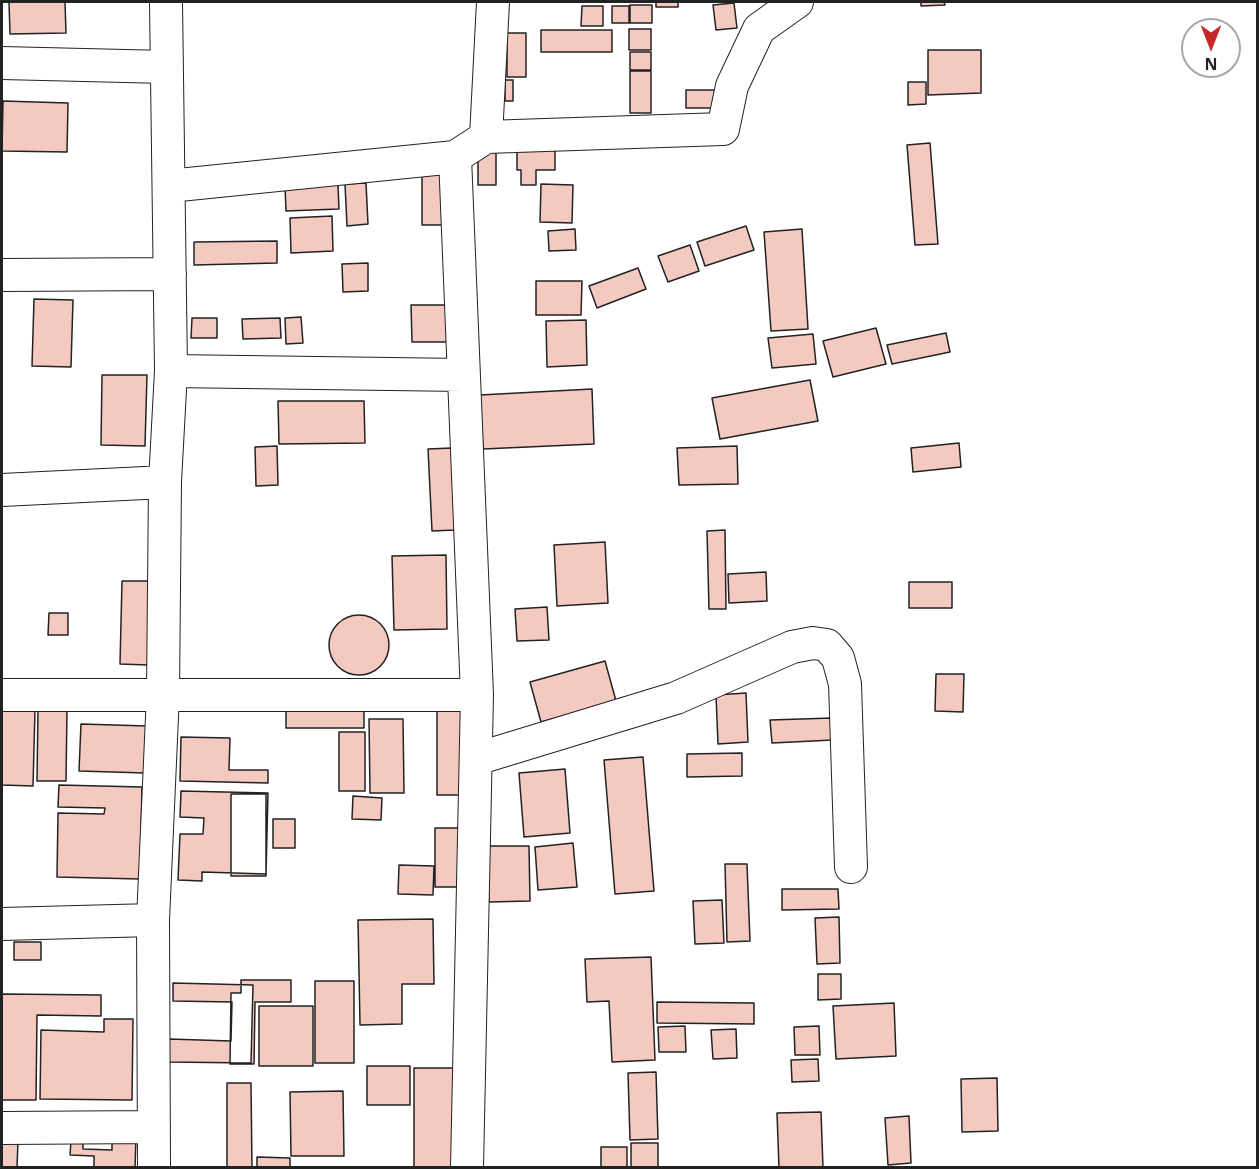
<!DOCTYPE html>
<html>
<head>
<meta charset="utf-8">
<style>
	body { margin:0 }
	#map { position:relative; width:1259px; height:1169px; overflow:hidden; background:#fff; font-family:"Noto Sans",sans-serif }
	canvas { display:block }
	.frame { position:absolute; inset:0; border:3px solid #222; pointer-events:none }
	.north { position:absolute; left:1181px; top:18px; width:60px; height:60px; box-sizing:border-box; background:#fff; border:2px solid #a7a7a7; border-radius:50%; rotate:180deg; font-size:16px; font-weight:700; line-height:24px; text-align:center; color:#222 }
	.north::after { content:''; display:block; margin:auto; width:21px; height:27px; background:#c62828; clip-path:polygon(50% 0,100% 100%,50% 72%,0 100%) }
</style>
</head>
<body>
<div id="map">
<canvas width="1259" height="1169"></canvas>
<div class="frame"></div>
<div class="north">N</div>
</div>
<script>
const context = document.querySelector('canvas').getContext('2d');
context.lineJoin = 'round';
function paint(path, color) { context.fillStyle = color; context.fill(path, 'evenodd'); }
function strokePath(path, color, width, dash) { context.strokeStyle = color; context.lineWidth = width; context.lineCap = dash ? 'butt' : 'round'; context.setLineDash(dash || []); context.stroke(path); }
const building = new Path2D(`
	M9,2H65L66,33L10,34Z
	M656,2H678V7H656Z
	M921,2H944L945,5L921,6Z
	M734,3L737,28L716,30L713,5Z
	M630,5H652V23H630Z
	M582,6H603V26H581Z
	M612,6H629V23H612Z
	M629,29H651V50H629Z
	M541,30H612V52H541Z
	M507,33H526V77H507Z
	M928,50H981V93L928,95Z
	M630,52H651V70H630Z
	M630,71H651V113H630Z
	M505,80H513V101H505Z
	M908,82H926V104L908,105Z
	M686,90H715V108H686Z
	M3,101L68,103L67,152L2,151Z
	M930,143L938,244L915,245L907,145Z
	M517,146H555V170H536V185H521V170H517Z
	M478,150H496V185H478Z
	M422,173H448V225H422Z
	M366,183L368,224L347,226L345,184Z
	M541,184L573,185L572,223L540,222Z
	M338,185L339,209L286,211L285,186Z
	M332,216L333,251L291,253L290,218Z
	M746,226L754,250L705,266L697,242Z
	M575,229L576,250L549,251L548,231Z
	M802,229L808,329L771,331L764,232Z
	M277,241V263L194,265V242Z
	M690,245L699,271L668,282L658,256Z
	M368,263V291L343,292L342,264Z
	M638,268L646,289L597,308L589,286Z
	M536,281H582L581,315H536Z
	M34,299L73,300L71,367L32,366Z
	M411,305H451V342H412Z
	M301,317L303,343L286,344L285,318Z
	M192,318H217V338H191Z
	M280,318L281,338L243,339L242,319Z
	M586,320L587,365L547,367L546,321Z
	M876,328L886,364L833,377L823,341Z
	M946,333L950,352L892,364L887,345Z
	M813,334L816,364L772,368L768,338Z
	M102,375H147L145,446L101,445Z
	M810,380L818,421L720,439L712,398Z
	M592,389L594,444L483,449L480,395Z
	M278,401H364L365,443L279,444Z
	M959,443L961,467L913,472L911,448Z
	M277,446L278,485L256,486L255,447Z
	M737,446L738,484L679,485L677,448Z
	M452,448L455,530L432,531L428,449Z
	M725,530L726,609H709L707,531Z
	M605,542L608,603L557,606L554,545Z
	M446,555L447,629L394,630L392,556Z
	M766,572L767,601L729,603L728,574Z
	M122,581H150L148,665L120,664Z
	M909,582H952V608H909Z
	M547,607L549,640L517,641L515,609Z
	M49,613H68V635H48Z
	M329 645a30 30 0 1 1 60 0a30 30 0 1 1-60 0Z
	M605,661L616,701L541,722L530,682Z
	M936,674H964L963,712L935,711Z
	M746,693L748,742L718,744L716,695Z
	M286,700L364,701V728H286Z
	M437,707H461V795H437Z
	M2,709L35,710L33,786L2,785Z
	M38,710H67L66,781H37Z
	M832,718L833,740L772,743L770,720Z
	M369,719H403L404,793H370Z
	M81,724L147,726L145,773L79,771Z
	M339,732H365V791H339Z
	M181,737L230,738L229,770H268V783L180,781Z
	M742,753V776L687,777V754Z
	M643,757L654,891L615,894L604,760Z
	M565,769L570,833L524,837L519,773Z
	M59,785L142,787L140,879L57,877L58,813L104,814L105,808L58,807Z
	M181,791L268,793L266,874L202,872V881L178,880L180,834H203L204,818L180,817Z
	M231,794H266V876H231Z
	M353,796L382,798L381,820L352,819Z
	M273,819H295V848H273Z
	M435,828H462V887H435Z
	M573,843L577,887L538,890L535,847Z
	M487,846H529L530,901L489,902Z
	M725,864H747L750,941L727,942Z
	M399,865L434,866L433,895L398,894Z
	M782,889H838L839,909L782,910Z
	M722,900L724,943L695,944L693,901Z
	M839,917L840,963L817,964L815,918Z
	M433,919L434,984H402V1024L360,1025L358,920Z
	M14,942H41V960H14Z
	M651,957L655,1060L612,1062L609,1001L587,1002L585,959Z
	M818,974H841V999L818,1000Z
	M241,980H291V1002H255L254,1064H230L231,993H241Z
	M315,981H354V1063H315Z
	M173,983L253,985L251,1063L168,1062L169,1039L231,1041L232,1002L173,1001Z
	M2,994L101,995V1016L37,1015L36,1100H2Z
	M657,1002L754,1003V1024L657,1023Z
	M894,1003L896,1056L836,1059L833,1006Z
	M259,1006H313V1066H259Z
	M104,1019H133L132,1100L40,1099L41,1030L104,1032Z
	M685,1026L686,1052H659L658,1027Z
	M819,1026L820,1055H795L794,1027Z
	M736,1029L737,1058L713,1059L711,1030Z
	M818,1059L819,1081L792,1082L791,1060Z
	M367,1066H410V1105H367Z
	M414,1068H455V1168H414Z
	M656,1072L658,1139L630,1140L628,1073Z
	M997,1078L998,1131L962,1132L961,1079Z
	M227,1083H251L252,1168H227Z
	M343,1091L344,1156H291L290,1092Z
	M821,1112L823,1168H779L777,1113Z
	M909,1116L911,1163L888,1165L885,1118Z
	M112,1137H136L135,1168H94V1156L70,1155L71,1140H83V1149L112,1150Z
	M2,1140H18L17,1168H2Z
	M631,1143H658V1168H631Z
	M601,1147H627V1168H601Z
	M257,1157L290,1158V1168H257Z`);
paint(building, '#f3c9c0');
strokePath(building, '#222', 1.5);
const street = new Path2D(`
	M2,63L166,67
	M486,137L493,2
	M455,157L477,695L467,1168
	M169,186L455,157L486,137L723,129L732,86L759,29L797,2
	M2,275L170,274
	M171,371L463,375
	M2,490L165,482
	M2,695H477
	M476,759L676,698L792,647L813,643L827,645L838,658L845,684L851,867
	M2,924L153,920
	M2,1128L154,1127
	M154,1168L153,920L163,694L165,482L171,371L166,2`);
strokePath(street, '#222', 34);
strokePath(street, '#fff', 32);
</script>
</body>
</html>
